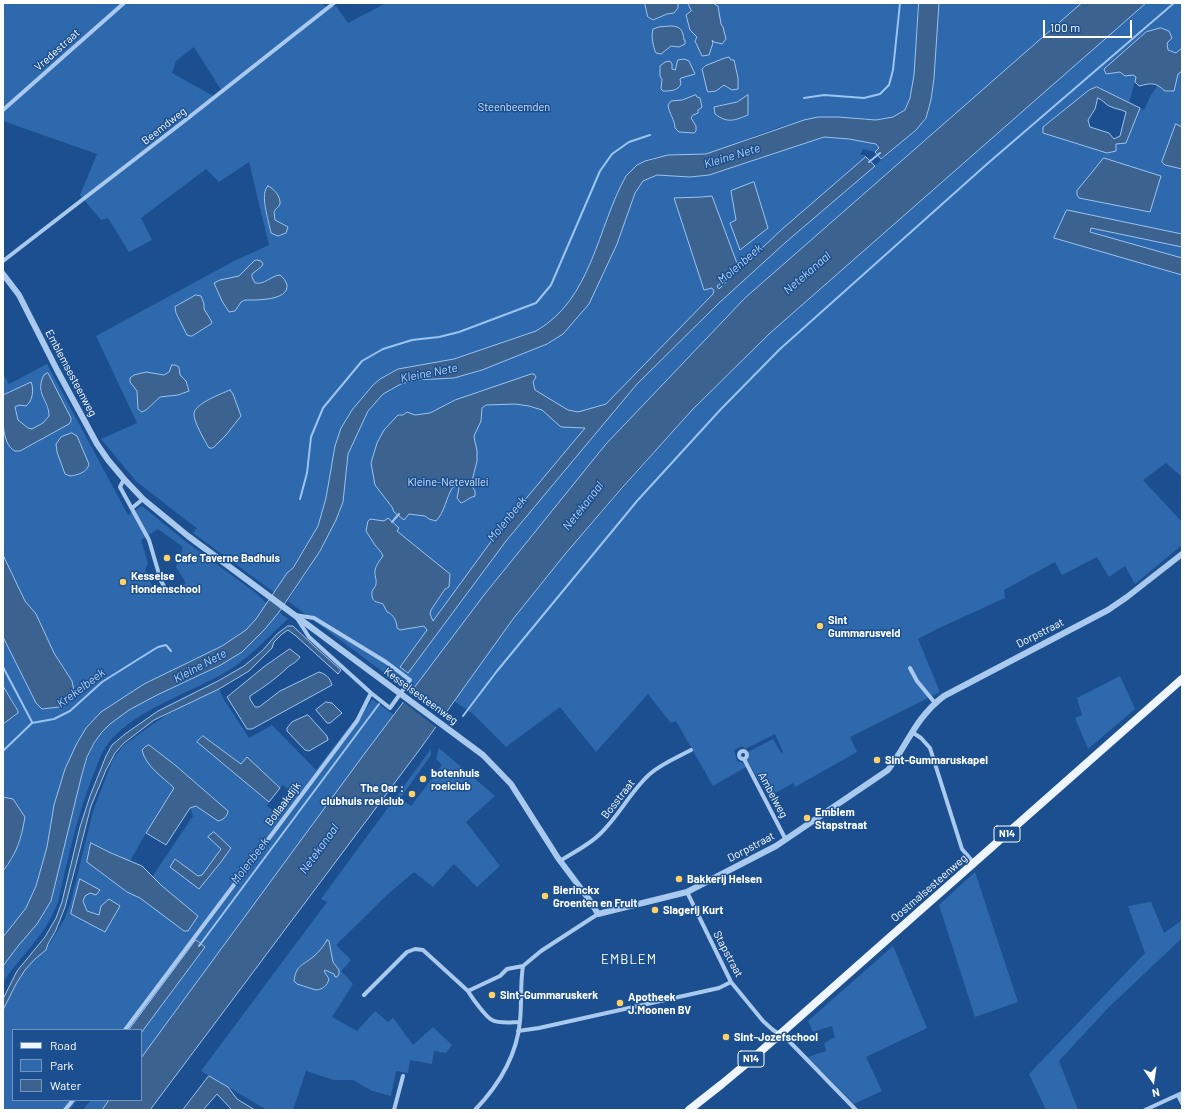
<!DOCTYPE html>
<html>
<head>
<meta charset="utf-8">
<style>
	body { margin:0 }
	#map { position:relative; width:1185px; height:1113px; overflow:hidden; background:#1b4f8f; font-family:Barlow,sans-serif }
	canvas { display:block }
	.frame { position:absolute; inset:0; border:4px solid #fff; pointer-events:none }
	.legend { position:absolute; left:12px; top:1029px; width:130px; height:72px; box-sizing:border-box; background:#1b4f8f; border:1px solid #7695bc; margin:0; padding:5px 7px; list-style:none; font-size:12px; color:#fff }
	.legend li { display:flex; align-items:center; gap:8px; height:20px }
	.legend b { width:20px; border:1px solid #7695bc }
	.north { position:absolute; left:1133px; top:1061px; width:40px; height:40px; -webkit-text-stroke:3px #1b4f8f; paint-order:stroke; rotate:167deg; font-size:11px; font-weight:700; line-height:16px; text-align:center; color:#fff }
	.north::after { content:''; display:block; margin:auto; width:14px; height:18px; background:#fff; clip-path:polygon(50% 0,100% 100%,50% 72%,0 100%) }
	.scale { position:absolute; left:1043px; top:20px; width:89px; height:18px; box-sizing:border-box; border:2px solid #fff; border-top:0; padding-left:5px; font-size:12px; line-height:14px; white-space:nowrap; color:#fff; -webkit-text-stroke:3px #1b4f8f; paint-order:stroke }
</style>
</head>
<body>
<div id="map">
<canvas width="1185" height="1113"></canvas>
<div class="frame"></div>
<ul class="legend">
<li><b style="height:5px;background:#f0f6ff"></b>Road</li>
<li><b style="height:11px;background:#2e69ad"></b>Park</li>
<li><b style="height:11px;background:#3c6290"></b>Water</li>
</ul>
<div class="north">N</div>
<div class="scale">100 m</div>
</div>
<script>
const context = document.querySelector('canvas').getContext('2d');
context.lineJoin = 'round';
function paint(path, color) { context.fillStyle = color; context.fill(path, 'evenodd'); }
function strokePath(path, color, width, dash) { context.strokeStyle = color; context.lineWidth = width; context.lineCap = dash ? 'butt' : 'round'; context.setLineDash(dash || []); context.stroke(path); }
function write(font, color, halo, rows, align = 'center') {
  context.font = font + ' Barlow,sans-serif'; context.lineWidth = 3; context.setLineDash([]); context.textBaseline = 'middle'; context.strokeStyle = halo; context.fillStyle = color; for (const [text, x, y, turn = 0] of rows) {
    context.save(); context.translate(x, y); context.rotate((+turn || 0) * Math.PI / 180); context.textAlign = isNaN(turn) ? turn : align; if (halo) context.strokeText(text, 0, 0); context.fillText(text, 0, 0); context.restore();
  }
}
paint(new Path2D(`
	M3,3H323L324,6H336L348,23L386,3H919C916,16 917,29 917,42C916,58 915,74 912,90C911,96 909,105 905,110C890,127 852,117 832,117C797,118 763,133 731,145C722,148 714,152 705,154C683,159 658,150 638,165C624,176 618,193 612,208C594,253 580,306 536,331L454,359L398,369L380,379L373,385L352,410L341,428L335,446L326,498L318,526L292,568L287,573L275,593L193,533L197,528L187,521L136,481L101,439L137,423L96,336L234,261L269,245L249,162L219,182L206,169L141,218L152,240L129,252L108,218L101,220L80,195L97,154L3,121ZM194,47L223,93L217,98L172,73L176,61ZM268,186C273,188 281,197 280,204C279,207 275,210 274,212L275,220L288,227L286,232L278,236L271,233C268,223 259,193 268,186ZM254,261L262,262V264C258,272 248,271 255,283H261L284,278L287,286L266,299L245,300L241,302L235,311L231,312L222,301L215,286L239,276ZM196,295H199L204,304V309L211,324L192,336L175,307ZM172,365L180,368V375L186,381L189,388L178,395L160,397L146,410L130,378L134,375L146,372L164,375L169,372Z
	M939,3H1082L745,298L606,444L484,595L411,693L288,601L320,551L336,520L343,502L348,454L368,411L383,394L401,384L415,380L454,378L482,370L547,344L563,334L589,304L617,244L635,193L643,181L657,175L690,177L709,175L824,137L849,139L876,144L879,148L875,152L863,149L860,155H865L870,161L633,381L404,670L408,673L506,541L637,384L720,302L786,242L916,130L926,118L931,100L934,78Z
	M1146,3H1182V48L1176,53L1167,50V43L1146,32L1113,61L1106,74C1116,72 1128,70 1136,77L1129,103L1096,87L1089,90L1043,127L1044,133L1107,153L1116,144L1126,142L1140,108L1144,110L1151,95L1158,85L1165,91L1175,86L1178,74L1182,71V127L1176,124L1165,165L1182,169V234L1067,210L1054,237L1182,275V477L1166,463L1143,480L1182,522V545L1135,584L1125,566L1109,577L1097,557L1062,575L1055,562L1004,590L1005,598L939,628L918,639L940,692L850,737L857,752L795,787L793,783L769,797L747,760L748,757V752L773,739L781,753L783,752L775,734L745,749L742,746L734,750L737,761L743,763L746,767L713,786L676,721L671,723L648,694L596,752L560,707L506,747L473,714L454,701L513,619L566,553L692,410L769,334Z
	M1091,228L1182,247V258L1090,232Z
	M47,364L128,515L142,506L185,541L256,593L267,604L256,619L246,630L222,646L144,684L101,712L86,728L76,745L65,769L54,805L47,847L36,886L26,908L3,937V871L13,858L22,834L13,800L3,797V724L17,715L16,706L3,686V637L36,703L42,709L59,707L72,681L54,653L36,614L25,601L3,555V432L10,448L15,451L72,420L48,374L40,391L48,410L49,416L43,423L32,429L28,428L18,420L15,407L19,405L24,406L11,390L3,395V374L9,384ZM77,436L88,461V468L83,473L70,476L65,474L56,447ZM158,529L183,547L176,567L186,583L176,590L156,594L145,570L148,563L141,540Z
	M279,612L288,619C268,636 252,656 229,670C192,693 139,707 110,741C102,751 98,762 94,773C77,815 68,858 58,902C53,914 48,925 40,935C28,952 13,965 3,983V966L18,946L82,774C87,759 92,745 102,733C128,700 185,686 221,665C244,652 262,633 279,612Z
	M1120,676L1135,709L1088,749L1075,718L1082,715L1077,698Z
	M219,689L223,698L249,738L272,725L316,770L356,718L360,719L372,699L394,715L141,1058V1033L205,947L196,940L129,1030H13V1100H77L70,1110H3V1010L16,984L25,970L35,959L46,950L65,918L71,901L93,811L113,759L124,745L153,724L170,713ZM203,736L241,764L247,758L280,789L283,785L295,795L280,815L267,806L269,802L197,742ZM149,745L175,765L228,811L218,821L196,806L190,808L193,816L152,877L162,886L140,898L127,892L87,862L111,853L130,861L146,833L174,788L152,768ZM81,879L90,893L85,896L83,901C85,911 90,912 99,915L71,914Z
	M439,748L495,796L466,822L500,866L477,887L454,864L433,887L414,872L387,895L336,945L351,960L341,971L353,984L332,1017L357,1031L375,1011L388,1022L393,1018L413,1045L433,1027L452,1045L446,1053L434,1051L432,1064L410,1060L408,1073L396,1071L391,1096L372,1091L353,1080H334L306,1071L293,1110H267L201,1071L327,902L321,899L431,749V755L400,799L411,806L442,765L436,759Z
	M975,872L1018,1002L975,1017L939,905Z
	M1151,902L1164,933L1182,920V938L1108,1008L1059,1061L1078,1110H1046L1029,1074L1145,953L1128,906Z
	M893,946L927,1028L866,1057L882,1091L854,1104L808,1057L826,1051L824,1043L835,1037L832,1026L813,1032L808,1021Z
	M91,1100H109L102,1110H83Z`), '#2e69ad');
const water = new Path2D(`
	M645,3H678V8L674,13L667,14L653,20L648,17Z
	M688,3H713L718,6L721,24L723,27L726,39L722,44L714,42L712,40L713,43L709,55L702,56L695,41L697,37L690,30L686,15L691,11Z
	M919,3H939L934,78L931,100L926,118L916,130L881,159L875,152L879,148L876,144L849,139L824,137L709,175L690,177L657,175L643,181L635,193L617,244L589,304L563,334L547,344L482,370L454,378L415,380L401,384L383,394L368,411L348,454L343,502L336,520L320,551L279,612L265,629L242,652L219,666L157,695L129,710L110,724L102,732L94,743L87,757L82,774L51,901L37,924L18,946L3,966V937L26,908L36,886L47,847L54,805L65,769L76,745L86,728L101,712L144,684L222,646L246,630L256,619L287,573L293,568L318,526L326,498L335,446L341,428L352,410L373,385L380,379L398,369L454,359L536,331C592,299 597,228 626,176L637,165L645,161L668,155L706,154L804,120L818,117H838L876,120L893,117L905,110L910,98L914,75Z
	M1082,3H1146L769,334L692,410L622,488L566,553L513,619L420,749L150,1110H102L109,1100H141V1058L362,757L484,595L606,444L745,298Z
	M671,26C681,26 683,31 684,40H685V44L679,47L671,46L661,54L656,53C653,47 651,36 653,29L659,27Z
	M1161,28L1169,31L1172,38L1167,43L1168,50L1176,53L1182,48V71L1178,74L1174,91H1165C1155,82 1152,83 1139,86L1135,82L1136,77L1133,75L1125,76L1120,72L1106,74L1104,69L1146,32Z
	M725,58L729,57L731,60H734L738,78V89L732,90L724,85L716,91L708,92L707,90L702,69L705,66Z
	M678,60L684,59L689,61L695,74L681,78L680,79L681,84C678,91 670,91 663,91L661,89L662,79L660,76V66L665,62L670,61L672,64V69L675,70Z
	M1097,87L1140,108L1126,143L1116,144V151L1107,153L1043,133V127L1089,90ZM1098,98C1103,100 1105,104 1109,106C1115,109 1121,109 1126,112L1120,136L1114,139L1109,133L1090,127L1088,120L1095,109Z
	M696,95L697,97L700,98L702,107L698,110V113L693,115L691,118L696,126V131L694,133L679,132L675,128C675,120 669,114 668,105L671,101L682,100Z
	M748,95V115C735,120 728,124 715,114L714,107L737,102Z
	M1176,124L1182,127V169L1165,165L1162,162Z
	M866,157L875,166L786,242L720,302L637,384L506,541L408,673L400,667L427,630L424,626L400,630L397,628C397,621 393,614 387,612L383,604C376,601 371,603 372,591C380,582 374,579 375,570C376,565 380,560 383,556C381,551 378,549 375,545C372,540 369,536 366,531L368,521L370,519L384,521L388,518L399,528L397,531L403,536L450,574L449,587L445,589L431,610L430,614L433,621L498,532L585,428L561,427L542,410L529,406L515,404L486,405L482,408L481,421L474,436L475,442L477,450V461L471,485L475,491V496C468,498 465,502 461,503L457,498L459,488L457,486L453,487C446,497 445,512 436,521L429,519L425,516L409,514L404,520L394,512L392,507L375,485L371,463L377,443L384,430L398,415H403L407,412L415,415L430,413L455,400L531,374H534L536,377L533,382L535,390L568,410L578,412L606,404L713,294L714,291L712,288L704,290L674,198L702,197L712,196L738,266L726,279L717,286L719,289L780,231Z
	M1104,158L1161,176L1150,212L1079,198L1077,195V191Z
	M754,182L768,228L740,250L730,223L736,220L731,191Z
	M268,186C273,188 281,196 280,204C279,207 275,209 274,212L275,220L288,227L286,233L278,236L271,233C269,222 259,193 268,186Z
	M1067,210L1182,234V247L1091,228L1090,232L1182,258V275L1054,238Z
	M257,260L261,261L263,264L261,267L252,274V277L255,283C265,285 270,276 280,275C283,277 286,281 287,285C289,301 255,300 245,300L241,302L235,311L229,312L222,301L214,283L220,280L239,276L254,261Z
	M196,295L201,296L204,304V309L212,322L211,324L192,336H190L187,335L176,313L175,307Z
	M172,365H175L179,367L180,375L186,381L189,391L178,395L160,397L146,410L142,412L138,409L137,391L130,382V378L134,375L146,372L164,375L169,372Z
	M48,373L71,418V421L69,424L20,451H15C0,444 3,410 3,395L31,382C34,389 33,401 26,406L19,405L15,407L18,420L28,428L32,429L43,423L49,416C49,400 34,393 44,375Z
	M230,390L233,394L241,416L226,435L213,448H209C205,441 193,421 194,413C196,403 221,394 230,390Z
	M72,433L77,436L89,464C87,473 77,475 70,476L65,474L57,452L56,444L61,437Z
	M3,555L25,601L36,614L54,653L72,681L75,696L59,707L42,709L36,703L3,637Z
	M288,626H293L314,646L341,670L338,674L296,636L288,630L282,634L274,642L272,648L249,671L219,689L154,720L124,743L115,753L106,770L91,806L65,907L56,930L48,944L46,950L35,959L25,970L16,984L3,1010V999L17,971L45,937L56,918L62,902L80,827L90,796L106,756L112,745L125,734L158,711L218,681L244,666L262,651L277,634Z
	M290,649L300,657C297,662 292,664 288,667C277,678 264,687 250,696V699L255,707H259L280,691L319,672C326,674 330,678 332,685L252,729H247L227,697L265,666Z
	M3,686L18,711V713L3,724Z
	M326,702L332,703L342,713L330,723H327L316,710Z
	M308,715L327,736L328,740L309,751L305,750L287,731V728L292,722Z
	M203,736L241,764L247,757L280,788L269,802L197,742Z
	M149,745L175,765L228,811C227,817 223,820 218,821L196,806L190,808L166,845L146,833L174,788C163,777 146,767 142,750L145,747Z
	M3,797L13,799L25,817C21,840 17,853 3,871Z
	M214,832L231,848L221,862L199,889L170,867L175,859L198,876L202,875L221,849L208,837Z
	M91,843L111,853L142,866L162,886L198,916L188,931H184L140,898L127,892L87,862Z
	M80,879L100,890L96,895L90,893L85,896L83,901L87,911L99,915L101,906L109,899L120,906L105,932L71,914Z
	M196,940L205,947L141,1033V1030H129Z
	M327,940L329,941L333,962L339,970V974L337,977H335L334,974L325,970L324,971L329,979C327,986 323,989 316,990L297,984L294,981C296,965 302,966 313,957C319,952 323,947 327,940Z
	M209,1076L228,1087L237,1099L255,1110H232L217,1094L203,1110H183Z`);
paint(water, '#3c6290');
strokePath(water, '#9cc4f0', 1);
paint(new Path2D(`
	M409,692L444,718L437,728L402,701Z`), '#1b4f8f');
strokePath(new Path2D(`
	M804,98L824,95L864,98L880,94L889,85L893,70L900,3
	M869,162L880,153
	M300,499L307,473L311,437L323,408L362,361L383,349L412,340L439,337L459,332L536,303L551,285L600,171L612,154L629,142L650,135
	M392,522L399,514
	M3,667L32,722
	M463,716L497,671L637,501L721,409L780,349L987,164L1174,3
	M3,751L32,723L54,719L70,711L102,682L145,655L158,647L166,645L171,651
	M199,946L379,704`), '#9cc4f0', 2);
strokePath(new Path2D(`
	M3,110L124,3
	M3,261L183,122L334,3
	M124,479L120,487L149,540L161,581L164,586
	M132,508L143,499
	M295,615L314,618L386,662L410,680L390,708L371,693L309,637Z
	M910,668L917,681L935,703
	M912,732L921,738L930,748L962,849L974,863
	M739 755a4 4 0 1 1 8 0a4 4 0 1 1-8 0Z
	M744,759L786,840
	M560,861C574,852 589,845 600,834C620,815 631,790 651,773C663,763 678,757 691,750
	M687,892L731,982L763,1021L773,1030L787,1039L856,1110
	M468,991L500,976L507,969L523,966
	M364,995L407,952L415,949L423,950L468,991C472,998 486,1017 492,1020C500,1024 512,1022 520,1022
	M125,1030L357,721L371,693
	M518,1031L539,1028L719,988L731,982
	M1178,1095L1182,1103
	M65,1110L73,1100
	M394,1110L403,1076
	M475,1110C498,1086 517,1055 520,1021C522,1003 520,984 523,966L541,951L598,914
	M1145,1110L1182,1093`), '#a9c9ee', 4);
strokePath(new Path2D(`
	M3,274L19,295L57,370L97,444L108,460L124,479L143,499L188,536L483,755L511,784L558,858L591,902L598,914L687,892L776,846L888,770C908,744 915,718 944,696L1108,610L1127,597L1182,554`), '#a9c9ee', 6);
strokePath(new Path2D(`
	M689,1110L722,1084L752,1059L1182,679`), '#f0f6ff', 8);
for (const [x, y, r, color] of [
	[167,558,4,"#ffd166"],
	[123,582,4,"#ffd166"],
	[820,626,4,"#ffd166"],
	[877,760,4,"#ffd166"],
	[423,779,4,"#ffd166"],
	[412,794,4,"#ffd166"],
	[807,818,4,"#ffd166"],
	[679,879,4,"#ffd166"],
	[545,896,4,"#ffd166"],
	[655,910,4,"#ffd166"],
	[492,995,4,"#ffd166"],
	[620,1003,4,"#ffd166"],
	[726,1037,4,"#ffd166"]
]) { const dot = new Path2D(); dot.arc(x, y, r, 0, 2 * Math.PI); context.fillStyle = color; context.fill(dot); strokePath(dot, '#1b4f8f', 1.5); }
for (const [x, y, w] of [
	[1007,834,26],
	[751,1059,26]
]) { const box = new Path2D(); box.roundRect(x - w / 2, y - 8, w, 16, 3); context.fillStyle = '#1b4f8f'; context.fill(box); strokePath(box, '#fff', 1); }
write('bold 10px', '#fff', null, [
	["N14",1007,834],
	["N14",751,1059]
]);
write('11px', '#fff', '#1b4f8f', [
	["Vredestraat",57,50,-42],
	["Beemdweg",164,126,-38],
	["Emblemsesteenweg",71,373,62],
	["Dorpstraat",1040,633,-27],
	["Kesselsesteenweg",421,696,36],
	["Ambelweg",773,795,62],
	["Bosstraat",618,799,-52],
	["Bollaakdijk",283,804,-53],
	["Dorpstraat",751,847,-28],
	["Oostmalsesteenweg",929,888,-41],
	["Stapstraat",728,954,62]
]);
write('11px', '#cfe3fa', '#1b4f8f', [
	["Steenbeemden",514,107],
	["Kleine-Netevallei",448,482]
]);
write('bold 11px', '#fff', '#1b4f8f', [
	["Cafe Taverne Badhuis",175,558],
	["Kesselse",131,576],
	["Hondenschool",131,589],
	["Sint",828,620],
	["Gummarusveld",828,633],
	["Sint-Gummaruskapel",885,760],
	["botenhuis",431,773],
	["roeiclub",431,786],
	["The Oar :",404,788,"right"],
	["clubhuis roeiclub",404,801,"right"],
	["Emblem",815,812],
	["Stapstraat",815,825],
	["Bakkerij Helsen",687,879],
	["Bierinckx",553,890],
	["Groenten en Fruit",553,903],
	["Slagerij Kurt",663,910],
	["Sint-Gummaruskerk",500,995],
	["Apotheek",628,997],
	["J.Moonen BV",628,1010],
	["Sint-Jozefschool",734,1037]
], 'left');
write('italic 12px', '#b5d3f5', '#1b4f8f', [
	["Kleine Nete",732,156,-17],
	["Molenbeek",740,264,-41],
	["Netekanaal",807,273,-41],
	["Kleine Nete",429,373,-11],
	["Netekanaal",583,506,-52],
	["Molenbeek",507,519,-51],
	["Kleine Nete",200,666,-28],
	["Krekelbeek",81,688,-37],
	["Netekanaal",319,849,-54],
	["Molenbeek",250,861,-53]
]);
context.letterSpacing = '1px';
write('13px', '#fff', '#1b4f8f', [
	["EMBLEM",629,960]
]);
context.letterSpacing = '0px';
</script>
</body>
</html>
